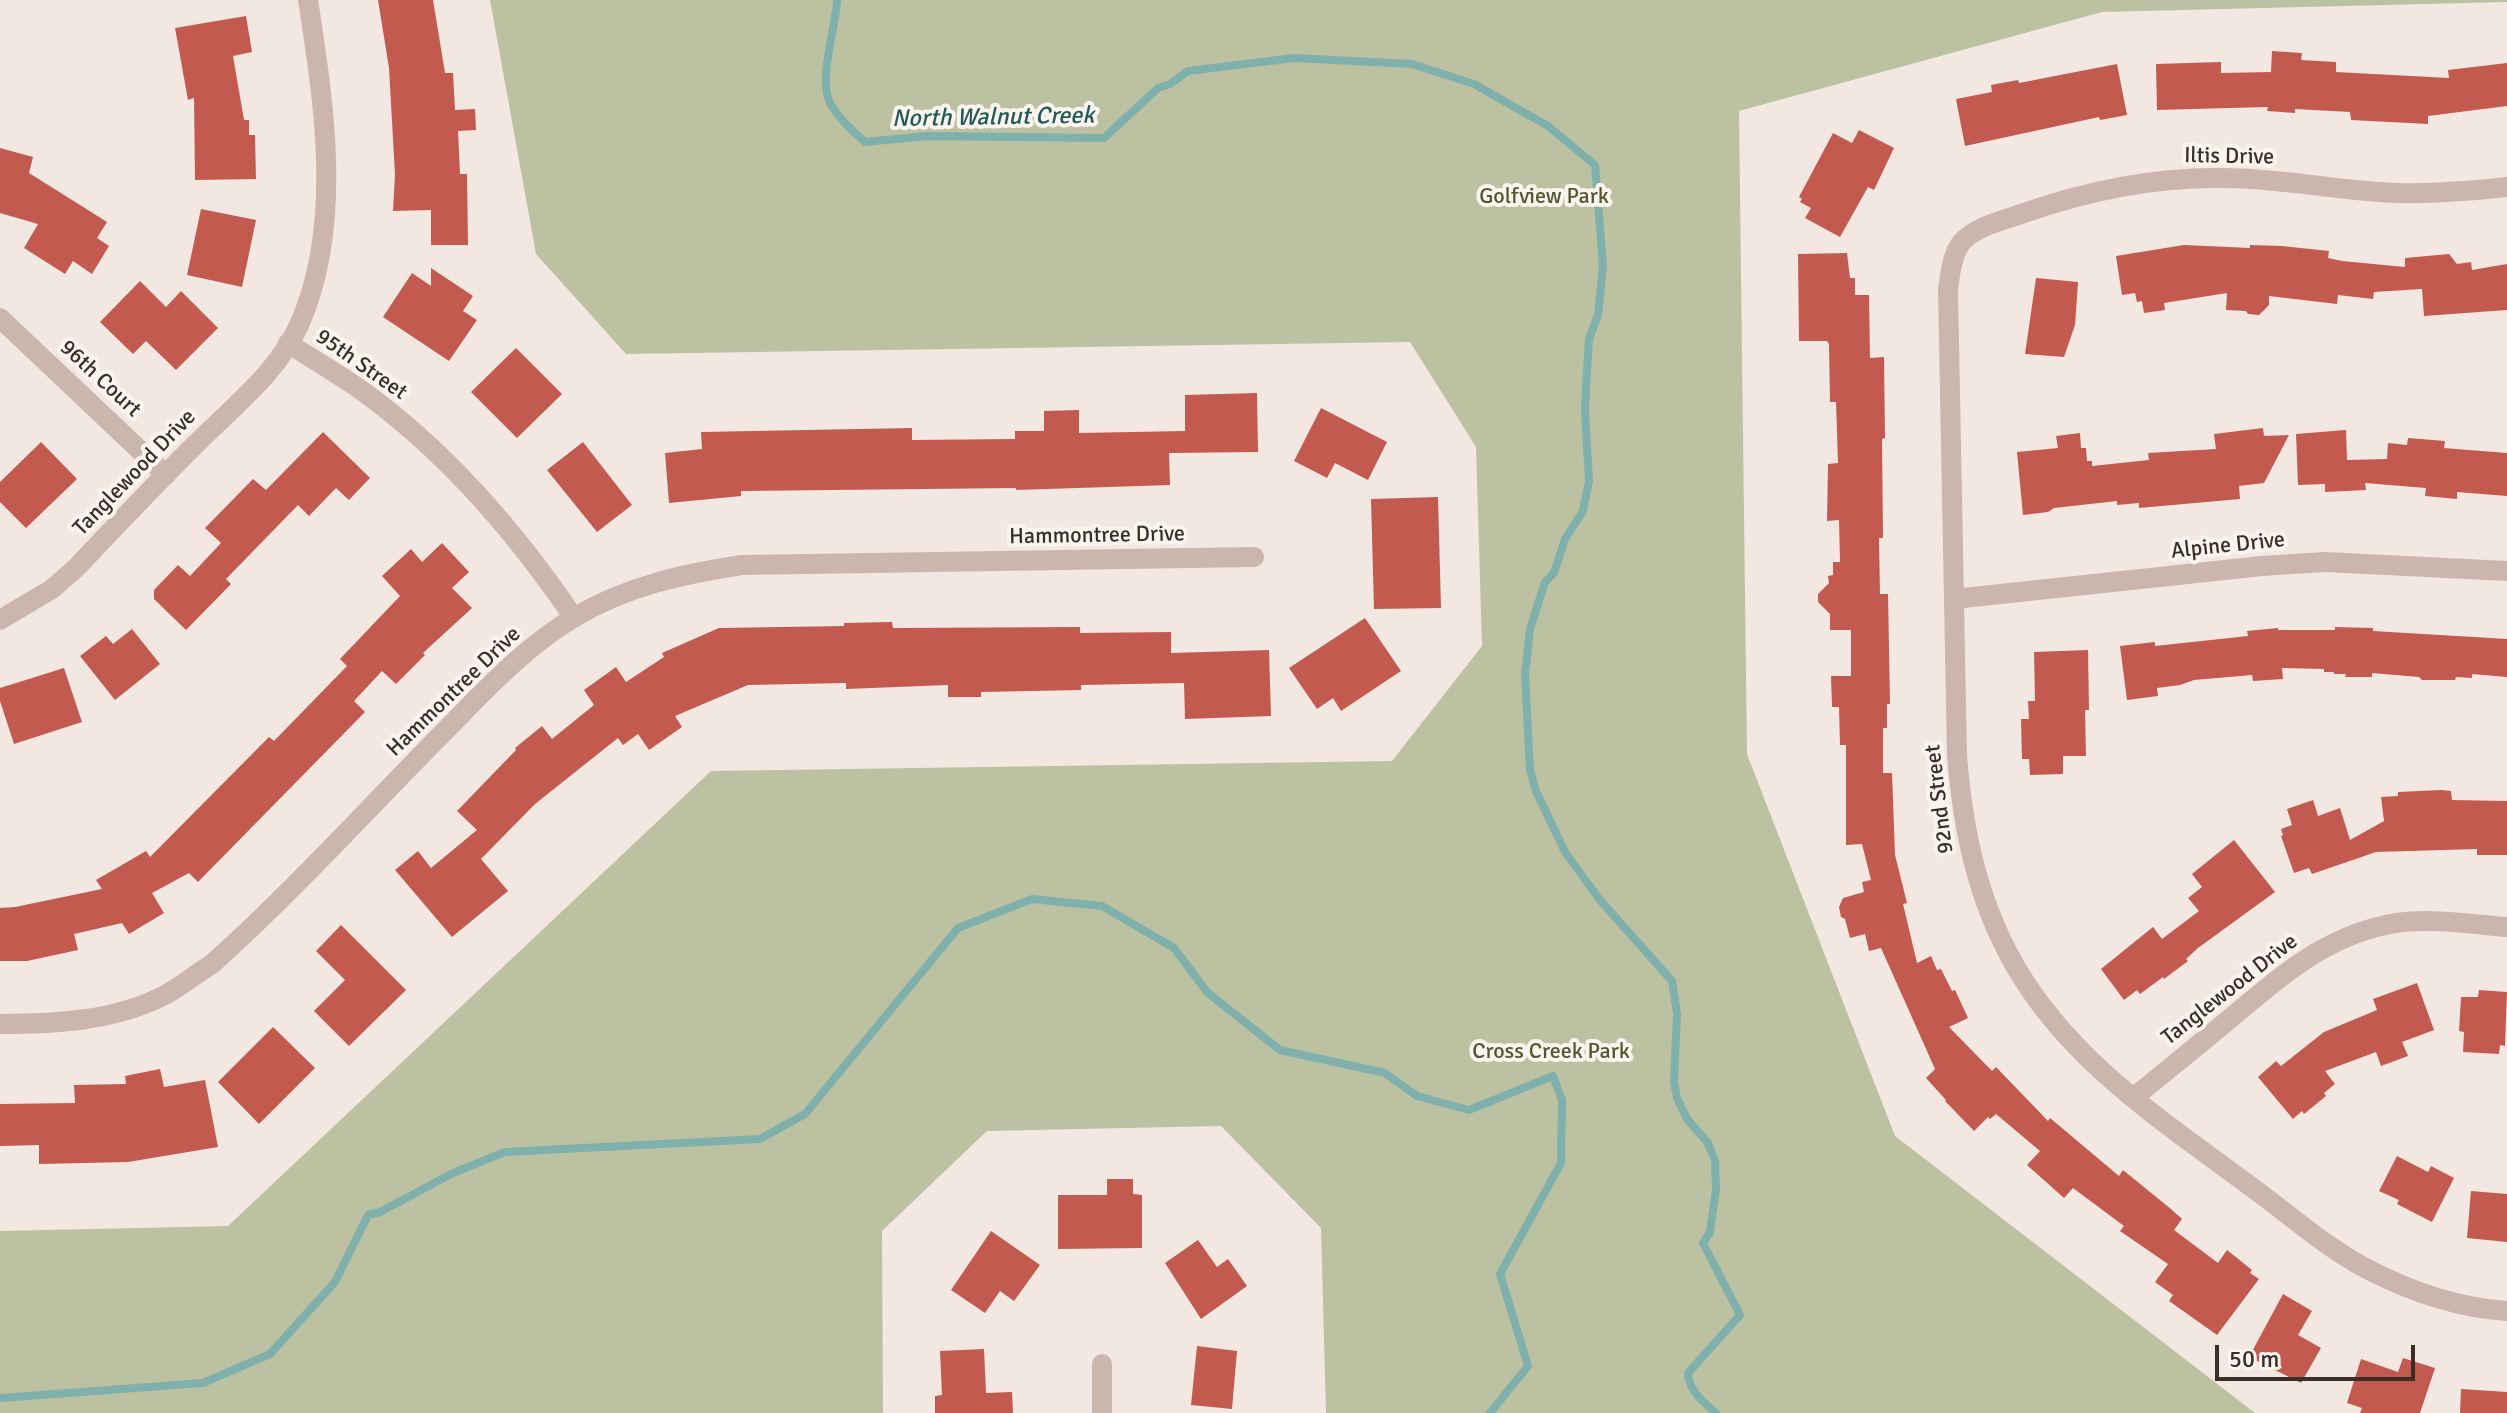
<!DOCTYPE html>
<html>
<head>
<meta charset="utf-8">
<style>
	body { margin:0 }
	#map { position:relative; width:2507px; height:1413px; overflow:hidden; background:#f3e8e1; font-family:Signika,sans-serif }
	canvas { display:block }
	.scale { position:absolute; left:2215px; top:1345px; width:200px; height:36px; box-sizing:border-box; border:4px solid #3a2e2b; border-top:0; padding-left:10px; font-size:24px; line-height:28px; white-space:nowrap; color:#3a2e2b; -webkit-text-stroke:6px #faf3ee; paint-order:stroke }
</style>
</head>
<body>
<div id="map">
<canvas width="2507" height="1413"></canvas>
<div class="scale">50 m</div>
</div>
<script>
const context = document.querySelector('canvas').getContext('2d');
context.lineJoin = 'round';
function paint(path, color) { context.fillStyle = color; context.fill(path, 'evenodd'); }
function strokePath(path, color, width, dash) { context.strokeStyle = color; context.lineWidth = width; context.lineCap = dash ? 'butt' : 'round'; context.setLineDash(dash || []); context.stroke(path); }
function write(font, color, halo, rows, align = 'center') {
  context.font = font + ' Signika,sans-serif'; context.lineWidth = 8; context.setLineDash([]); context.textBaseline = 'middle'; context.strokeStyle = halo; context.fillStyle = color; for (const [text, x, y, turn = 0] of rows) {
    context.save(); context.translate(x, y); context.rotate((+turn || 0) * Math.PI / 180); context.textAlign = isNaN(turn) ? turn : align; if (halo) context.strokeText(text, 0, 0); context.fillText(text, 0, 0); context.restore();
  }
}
paint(new Path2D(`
	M490,0H2507V2L2102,12L1739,111L1747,754L1895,1136L2255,1413H1326L1321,1228L1221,1126L987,1131L882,1231L883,1413H0V1231L228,1226L711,771L1392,761L1482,646L1476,447L1410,342L626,354L536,254Z`), '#bcc2a1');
strokePath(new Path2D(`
	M837,0C836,28 817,81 831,105C840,120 853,131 865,142L927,136L1104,138L1158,88L1170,84L1188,71L1294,58L1412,64L1474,84L1548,126L1595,165L1603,265L1598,315L1589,339L1588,353L1585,410L1589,481L1583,511L1565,539L1554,573L1545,582L1530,629L1525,675L1530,770L1536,791L1565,852L1600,900L1672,981L1677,1014L1674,1082L1677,1098L1687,1119L1708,1143L1715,1161L1716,1189L1710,1232L1703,1243L1740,1315L1688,1373C1689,1391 1703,1402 1716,1413
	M0,1398L203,1383L270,1354L335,1282L368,1215L380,1212L453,1173L505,1152L760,1139L805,1114L958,928L1032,899L1102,906L1174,948L1208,993L1280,1050L1385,1073L1417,1096L1469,1110L1553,1076L1562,1100L1561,1163L1500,1274L1528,1366L1490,1413`), '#80b0ab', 8);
paint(new Path2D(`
	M378,0H433L445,73H453L455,110L475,109L476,130L458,131L460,174H467L468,245H431V210L393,211L395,175L389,68Z
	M246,16L252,52L233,56L244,120H249V135H255L256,179L195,180L194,98L188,100L175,28Z
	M2272,51L2302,53L2301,60L2336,62V72L2449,78L2448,70L2507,63V106L2428,116V124L2351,120L2350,112L2295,109V113L2267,111L2268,107L2157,110L2156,64L2221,62V73L2271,72Z
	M2117,64L2127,115L2100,120L2099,117L1965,146L1956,99L1992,92L1991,85L2018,80L2019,83Z
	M1859,130L1894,148L1874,190L1868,187L1840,237L1805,218L1811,208L1800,202L1802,199L1799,197L1833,133L1852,143Z
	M0,148L33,157L29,173L107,222L97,238L109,246L92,274L73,261L65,274L24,248L38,224L0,213Z
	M201,209L256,220L242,287L187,275Z
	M2184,245L2250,248V245L2282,246L2329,251L2328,258L2342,261L2405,267V258L2449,254L2457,264L2471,262L2472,270L2507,264V310L2424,316L2422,289L2374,292L2373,299L2338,295L2337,304L2269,296V305L2259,315L2248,314L2246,311L2226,310L2227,293L2164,303L2165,310L2144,313L2142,301L2137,302L2135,293L2122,295L2116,256Z
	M1847,253L1850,278H1855V295H1869L1870,358L1884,357L1885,438L1882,439L1883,538H1879L1880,594H1888L1890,704H1887V728H1883V773H1892L1895,855L1907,903L1903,904L1917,963L1931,956L1937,970L1941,969L1952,991L1955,990L1968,1018L1949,1027L1992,1071L1996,1067L2048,1121L2050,1118L2119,1176L2123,1170L2171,1209L2182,1219L2174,1230L2218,1263L2227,1250L2252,1270L2250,1273L2259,1279L2217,1335L2169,1301L2173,1295L2155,1282L2168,1264L2120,1231L2124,1226L2073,1188L2064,1198L2027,1165L2040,1151L1996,1114L1990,1119L1988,1117L1974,1131L1945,1101L1946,1100L1926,1078L1935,1069L1881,948L1869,951L1865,934L1850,938L1845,919L1841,917L1839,907L1843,898L1864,892L1862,882L1871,880L1862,844L1846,845V745H1840L1839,707H1832L1831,676H1851V630H1830V614L1818,602V594L1829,583L1828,576L1833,575V562H1840L1839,520L1827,521L1828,464L1838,463L1836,402H1830L1829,344L1827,341H1799L1798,254Z
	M431,268L473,296L463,311L477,320L449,361L383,317L412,273L431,286Z
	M2036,278L2078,282L2075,325L2064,357L2025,354Z
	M140,281L166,307L181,291L218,328L176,370L146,341L133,354L100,322Z
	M516,348L562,394L517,438L471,392Z
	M1257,393L1258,452L1169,453L1170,485L1016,490V488L741,491V496L669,503L665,453L702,449L701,432L912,428V440L1015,439V431H1044V411L1079,410V433L1185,431V395Z
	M1321,408L1387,442L1368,480L1335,463L1327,478L1294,461Z
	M2263,428L2264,436L2289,435L2264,483L2239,486L2240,499L2139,508V503L2117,505V501L2054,508L2048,512L2023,515L2017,452L2058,448L2056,436L2080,433L2081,448H2086L2087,461H2092V466L2149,460L2148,453L2216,449L2214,434Z
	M2346,430L2347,460L2387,459L2388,443L2407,445L2408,438L2445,441L2444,448L2507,453V496L2457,492V499L2425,496L2426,488L2365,483L2366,490L2325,492V484L2298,485L2296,434Z
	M323,432L370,478L349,500L336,488L309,516L298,505L226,579L231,584L186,630L154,599V590L178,565L190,576L221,543L205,528L253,479L266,490Z
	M41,442L77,479L26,528L0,502V482Z
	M583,442L632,505L597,532L547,470Z
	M1438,497L1441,608L1374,609L1371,499Z
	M442,543L469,572L452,588L472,608L423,653L425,655L396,684L382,671L354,701L365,712L198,882L189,873L152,893L164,913L129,934L122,923L74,934L78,950L27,961H0V908L15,907L102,889L96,880L146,851L150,857L269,737L274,741L347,666L340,659L400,596L382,576L411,549L422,562Z
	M1365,618L1401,671L1341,711L1333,698L1317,709L1289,668Z
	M892,622L893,628L1080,627V633L1171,632V653L1269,650L1271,716L1185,719L1184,683L1081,685V690L981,692V697H948V685L846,689V683L748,685L675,716L682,727L649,750L638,734L623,745L618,738L535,804L481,859L508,891L452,937L395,870L418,851L431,868L477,830L457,811L516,750L515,748L542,726L552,739L594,705L584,690L616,667L626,682L664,657L662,653L719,628L844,626V623Z
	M2335,627L2373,628V631L2507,639V677L2472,674V678L2456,677L2455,680H2422L2419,677L2372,673V677H2345L2346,674H2334V672H2324V669L2282,668L2283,679L2253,681L2252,675L2194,680L2180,685L2157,688L2158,696L2127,700L2120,646L2155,642V646L2248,636L2247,631L2278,628V630H2335Z
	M132,629L160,664L115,700L80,656L106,636L113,644Z
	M2088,650L2089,710H2085L2086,756H2063V774L2030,775L2029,759H2022L2021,719H2029L2028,701H2035L2034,652Z
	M64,668L82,722L14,744L0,701V688Z
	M2441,790L2451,791L2452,800L2507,801V855H2477V849L2376,852L2312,874L2309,868L2294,873L2281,836L2283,835L2281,829L2292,825L2287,809L2313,800L2318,816L2340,808L2350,840L2384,821L2381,797L2398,796V792Z
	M2234,840L2275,892L2198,948L2186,959L2188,961L2164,979L2163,977L2140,994L2137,990L2124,1000L2101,969L2153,927L2162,939L2199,911L2188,898L2202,887L2192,874Z
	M341,925L406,990L349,1046L314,1011L345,980L316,951Z
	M2417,983L2434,1030L2402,1042L2408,1056L2381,1066L2376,1052L2325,1071L2335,1084L2324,1093L2326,1096L2304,1114L2302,1111L2293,1119L2258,1077L2276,1061L2281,1066L2324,1032L2377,1010L2373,999Z
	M2479,990L2507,992L2505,1046L2500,1045L2499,1054L2463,1052L2464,1032L2459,1031L2461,997H2478Z
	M273,1027L315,1068L259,1124L218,1082Z
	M160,1069L164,1087L205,1080L218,1147L128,1162L39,1164V1145L0,1146V1104L75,1103L74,1085L126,1084L125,1076Z
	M2397,1156L2428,1172L2431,1166L2454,1178L2432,1222L2397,1204L2399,1200L2379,1191Z
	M1107,1179H1133V1194L1142,1195V1248L1058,1249V1195H1107Z
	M2471,1191L2507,1194V1242L2467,1238Z
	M991,1231L1040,1265L1014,1301L1000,1291L985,1313L951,1290Z
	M1198,1240L1217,1267L1228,1259L1247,1286L1201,1319L1165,1263Z
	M2283,1294L2312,1311L2298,1335L2321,1348L2301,1383L2249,1357Z
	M1197,1346L1237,1351L1232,1409L1191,1405Z
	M984,1349L986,1393L1012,1392L1013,1413H935V1396L942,1395L940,1351Z
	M2403,1358L2435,1368L2420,1413H2360L2362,1408L2347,1403L2361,1359L2398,1372Z
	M2461,1389L2507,1392V1413H2460Z`), '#c35a4f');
strokePath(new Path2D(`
	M2507,187C2471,191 2435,194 2398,193C2339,191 2281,178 2223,178C2153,177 2086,191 2021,214C2002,221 1974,227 1961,243C1952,255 1950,275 1948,290L1957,756C1963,829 1977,899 2014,964C2069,1061 2163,1121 2250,1186C2289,1214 2326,1248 2369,1270C2412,1292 2459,1308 2507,1311
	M0,318L166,475
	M288,343C312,359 337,373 361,390C446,451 515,531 574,618
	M1954,599L2262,566L2325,562L2507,571
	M0,620L52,589L76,568C116,526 156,483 198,442C235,405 279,371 300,323C343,224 324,104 308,0
	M0,1024C55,1024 115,1021 165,995C181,986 196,974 212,964C290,894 361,816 435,741C479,697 521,649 575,617C627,586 683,574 742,565L1254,557
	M2133,1098C2166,1071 2200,1044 2233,1016C2284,974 2328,934 2396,923C2432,918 2471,924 2507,927
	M1102,1364V1413`), '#cbb6ad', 20);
write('22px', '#3a2e2b', '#faf3ee', [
	["Iltis Drive",2229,157,1],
	["95th Street",361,365,35],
	["96th Court",100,379,43],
	["Tanglewood Drive",135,473,-46],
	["Hammontree Drive",1097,536,-1],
	["Alpine Drive",2228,546,-6],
	["Hammontree Drive",454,692,-44],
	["92nd Street",1940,799,-97],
	["Tanglewood Drive",2230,990,-38]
]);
write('22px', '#4f582f', '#faf3ee', [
	["Golfview Park",1544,197],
	["Cross Creek Park",1551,1052]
]);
write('italic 24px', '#215b56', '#faf3ee', [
	["North Walnut Creek",993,118,-1]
]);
</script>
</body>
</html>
